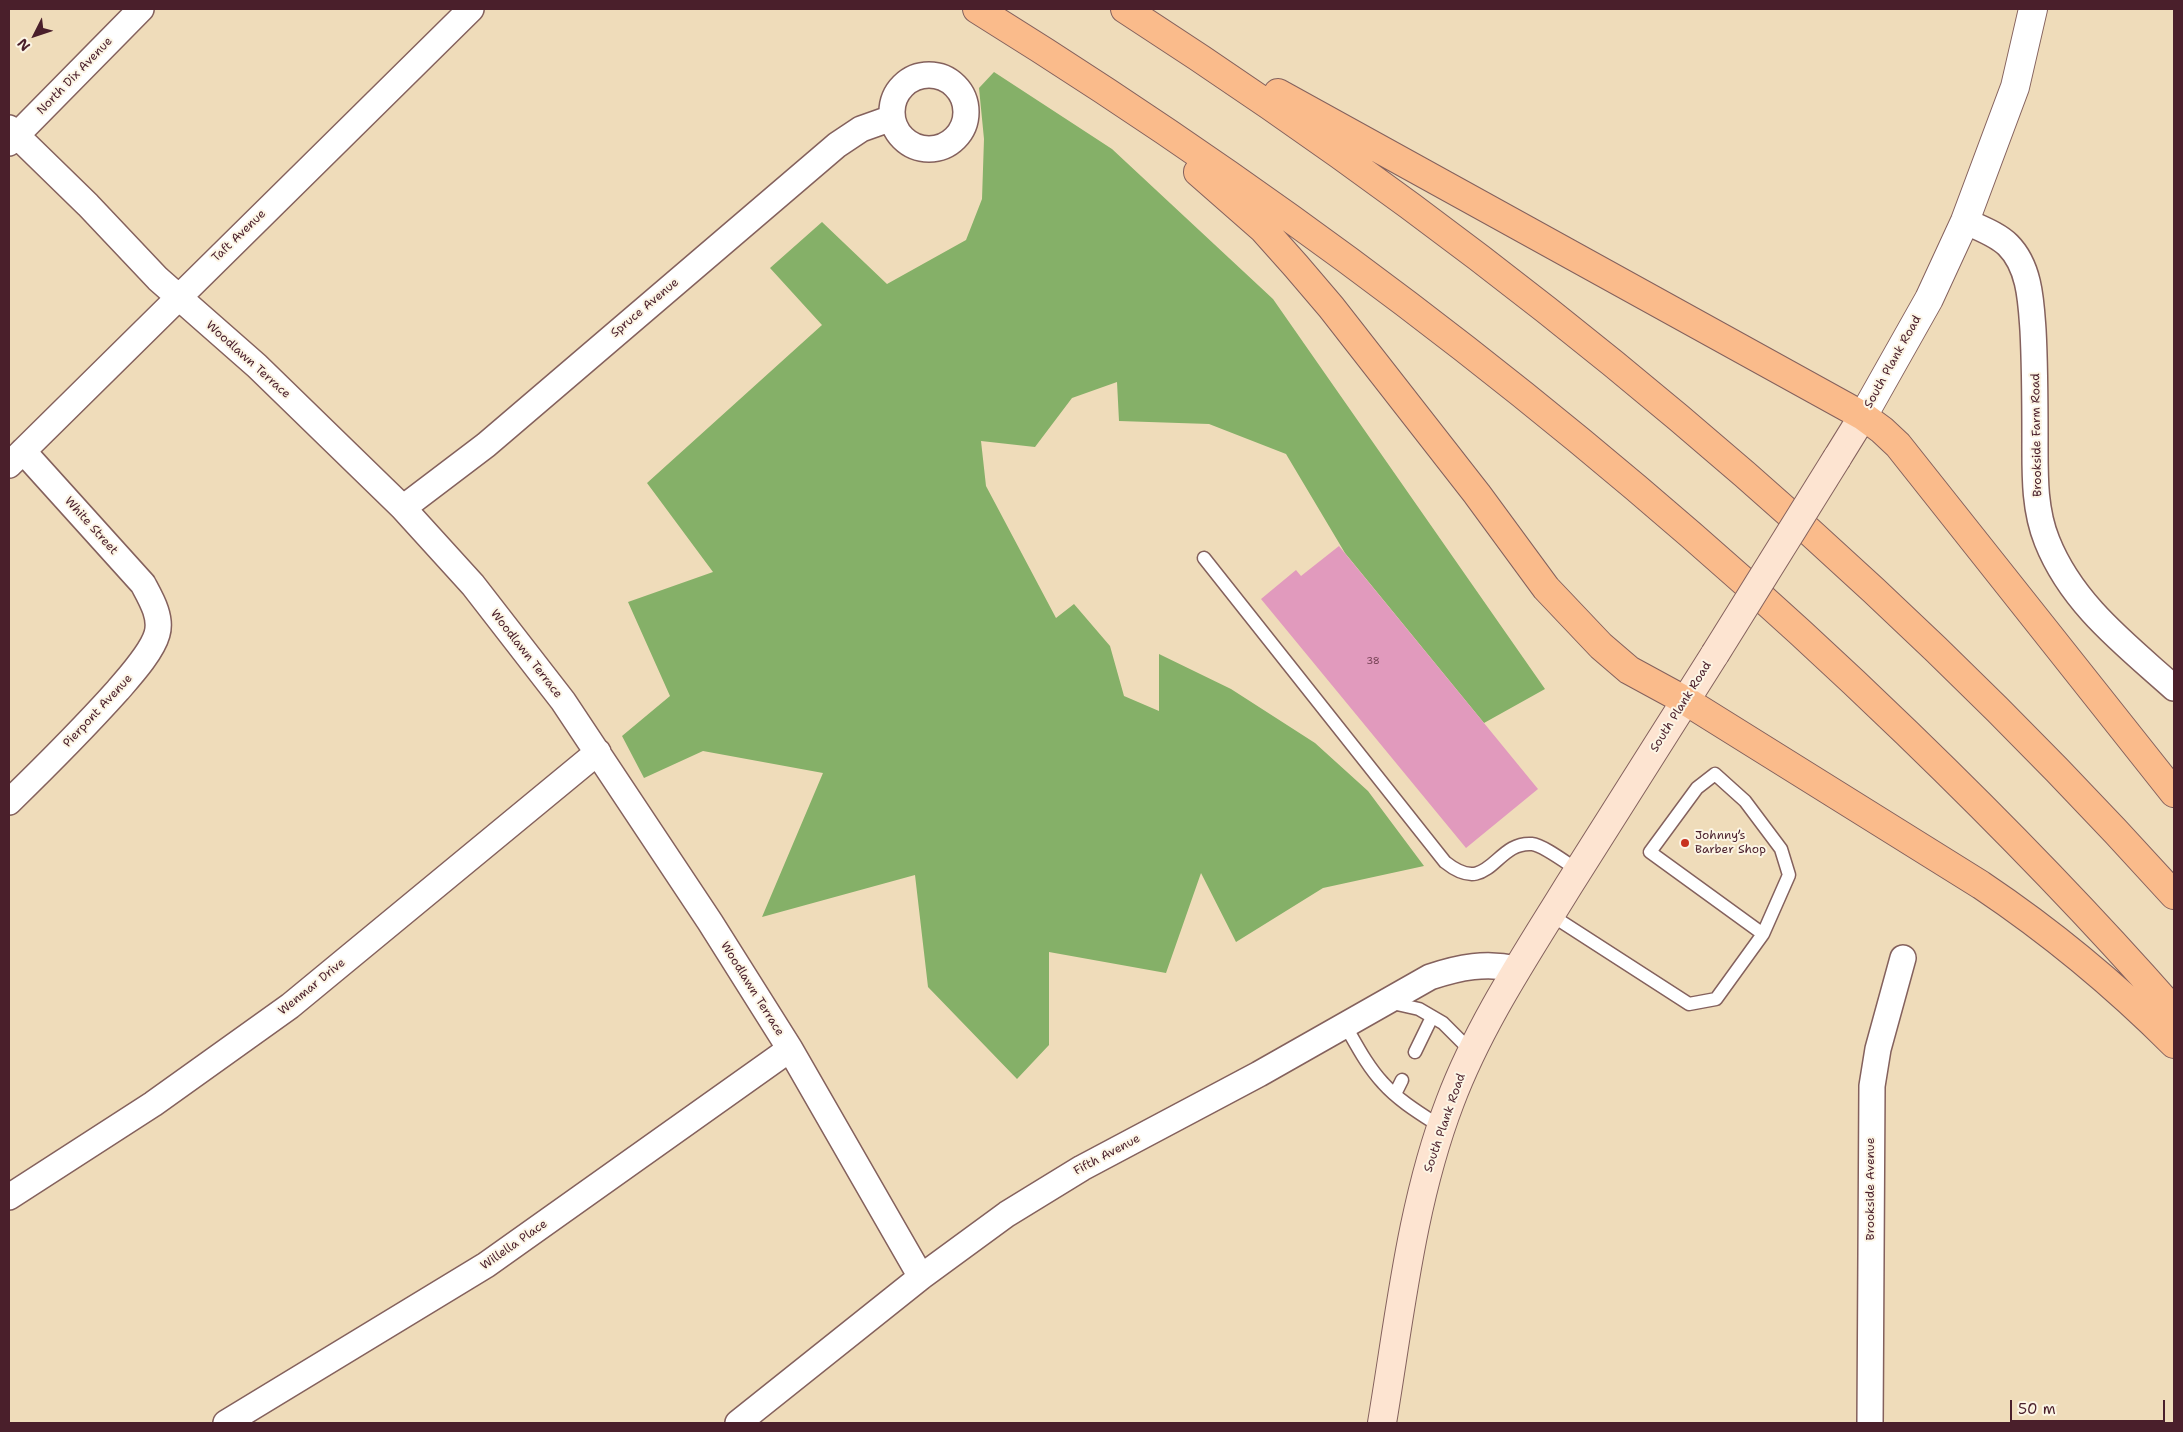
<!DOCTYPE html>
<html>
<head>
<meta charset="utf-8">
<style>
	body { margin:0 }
	#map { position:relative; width:2183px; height:1432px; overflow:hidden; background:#efdcba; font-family:"Shantell Sans",sans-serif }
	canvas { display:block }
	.frame { position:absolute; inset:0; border:10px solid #4a1f2b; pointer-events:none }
	.north { position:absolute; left:10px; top:10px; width:50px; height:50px; -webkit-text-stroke:4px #fcf5e5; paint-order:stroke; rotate:229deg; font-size:14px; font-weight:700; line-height:20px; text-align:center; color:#4a1f2b }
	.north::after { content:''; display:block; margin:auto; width:18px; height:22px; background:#4a1f2b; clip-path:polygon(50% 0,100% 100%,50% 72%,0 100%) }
	.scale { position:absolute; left:2010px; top:1400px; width:155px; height:22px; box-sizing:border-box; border:2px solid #4a1f2b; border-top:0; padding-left:6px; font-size:15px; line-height:18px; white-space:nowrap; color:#4a1f2b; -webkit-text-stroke:4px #fcf5e5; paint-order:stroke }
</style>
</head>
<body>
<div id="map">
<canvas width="2183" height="1432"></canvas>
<div class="frame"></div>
<div class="north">N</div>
<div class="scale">50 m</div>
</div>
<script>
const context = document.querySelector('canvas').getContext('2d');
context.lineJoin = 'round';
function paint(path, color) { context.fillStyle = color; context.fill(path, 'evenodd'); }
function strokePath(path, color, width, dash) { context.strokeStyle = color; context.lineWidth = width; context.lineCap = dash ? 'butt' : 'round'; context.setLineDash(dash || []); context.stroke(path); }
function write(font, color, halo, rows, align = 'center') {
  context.font = font + ' "Shantell Sans",sans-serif'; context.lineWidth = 4; context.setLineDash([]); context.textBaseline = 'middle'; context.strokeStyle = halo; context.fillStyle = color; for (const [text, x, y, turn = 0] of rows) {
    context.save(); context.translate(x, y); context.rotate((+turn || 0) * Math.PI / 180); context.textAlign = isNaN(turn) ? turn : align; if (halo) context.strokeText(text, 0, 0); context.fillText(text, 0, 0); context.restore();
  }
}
paint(new Path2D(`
	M994,72L1112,149L1273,299L1545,689L1484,723L1345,553L1286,454L1209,424L1119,421L1117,382L1072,398L1035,447L981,441L986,486L1056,618L1074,604L1110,646L1124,696L1159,711V654L1231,689L1315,743L1368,791L1424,866L1323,888L1236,942L1201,873L1166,973L1049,952V1045L1017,1079L928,987L915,875L762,917L823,773L703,751L644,778L622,736L670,696L628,602L713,572L647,483L822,325L770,268L822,222L887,284L966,240L982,199L984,139L979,88Z`), '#85b068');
paint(new Path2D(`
	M1339,546L1538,789L1466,848L1261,599L1296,570L1301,576Z`), '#e19abd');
const service = new Path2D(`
	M1204,558L1445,862C1490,898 1494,841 1532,844C1543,845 1568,864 1579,871
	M1551,915L1689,1004L1716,999L1763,934L1650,852L1697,788L1715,774L1745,801L1781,849L1789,875L1763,934
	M1388,1002L1419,1009L1443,1023L1472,1052
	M1345,1025C1356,1044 1367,1066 1383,1083C1399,1101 1421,1114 1441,1127
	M1415,1052L1432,1017
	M1395,1094L1402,1080`);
const minor = new Path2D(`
	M892 112a37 37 0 1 1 74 0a37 37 0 1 1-74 0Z
	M9,128L88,205L158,279L257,366L403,508L473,585L563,701L710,922L790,1049L921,1277
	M9,143L141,9
	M1965,221C1979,228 1997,234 2008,245C2030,267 2031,302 2033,330C2035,367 2035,403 2035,440C2035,474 2034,509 2047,541C2072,604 2125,644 2174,688
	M9,465L471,9
	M403,508L486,445L837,145L861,129L892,118
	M9,802C46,766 83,729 118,690C130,676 152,652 157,634C162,617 151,599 143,584L23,451
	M9,1197L153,1104L290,1006L598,752
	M226,1423L486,1265L790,1049
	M738,1423L921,1277L1007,1214L1082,1168L1259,1074L1430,977C1460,967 1486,962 1517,969
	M1870,1423L1872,1086L1878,1049L1903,958`);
const tertiary = new Path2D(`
	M1863,416L1929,299L1965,221L2015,87L2033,9`);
const secondary = new Path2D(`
	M1837,458L1863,416
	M1382,1423C1400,1316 1411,1204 1450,1102C1479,1025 1526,955 1569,885C1618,808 1667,731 1715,654`);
const motorway = new Path2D(`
	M977,9C1312,217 1624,459 1907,733C1999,822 2089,914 2174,1011
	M1125,9C1509,257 1867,555 2174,895
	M1278,93L1863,416L1882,430L1898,445L2174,793
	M1198,172L1263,229L1296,266L1331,307L1477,494L1546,588L1601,646L1629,670L1686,701L1981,885C2051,932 2114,984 2174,1044`);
strokePath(service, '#84615d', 15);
strokePath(minor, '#84615d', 28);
strokePath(tertiary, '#84615d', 30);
strokePath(secondary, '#84615d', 30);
strokePath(motorway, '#84615d', 30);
strokePath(service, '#fff', 12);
strokePath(minor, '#fff', 25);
strokePath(tertiary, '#fff', 28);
strokePath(secondary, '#fde4d1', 28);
strokePath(motorway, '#fabb8b', 28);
const secondaryBridge = new Path2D(`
	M1715,654L1837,458`);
strokePath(secondaryBridge, '#84615d', 30, []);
strokePath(secondaryBridge, '#fde4d1', 28);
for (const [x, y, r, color] of [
	[1685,843,5,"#c8321e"]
]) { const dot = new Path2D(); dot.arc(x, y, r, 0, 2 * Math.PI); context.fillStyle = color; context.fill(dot); strokePath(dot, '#fcf5e5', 2); }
write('10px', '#703e50', null, [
	["38",1373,661]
]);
write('12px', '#4a1f2b', '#fcf5e5', [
	["North Dix Avenue",75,76,-46],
	["Taft Avenue",239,236,-44],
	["Spruce Avenue",645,308,-40],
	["Woodlawn Terrace",248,360,42],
	["South Plank Road",1893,362,-61],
	["Brookside Farm Road",2037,435,-91],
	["White Street",91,526,48],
	["Woodlawn Terrace",526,654,52],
	["South Plank Road",1681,707,-58],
	["Pierpont Avenue",98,711,-47],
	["Wenmar Drive",312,987,-39],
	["Woodlawn Terrace",752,989,58],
	["South Plank Road",1445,1123,-71],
	["Fifth Avenue",1107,1155,-28],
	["Brookside Avenue",1871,1189,-90],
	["Willella Place",514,1245,-35]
]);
write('12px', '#4a1f2b', '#fcf5e5', [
	["Johnny’s",1695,836],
	["Barber Shop",1695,850]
], 'left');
</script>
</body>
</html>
